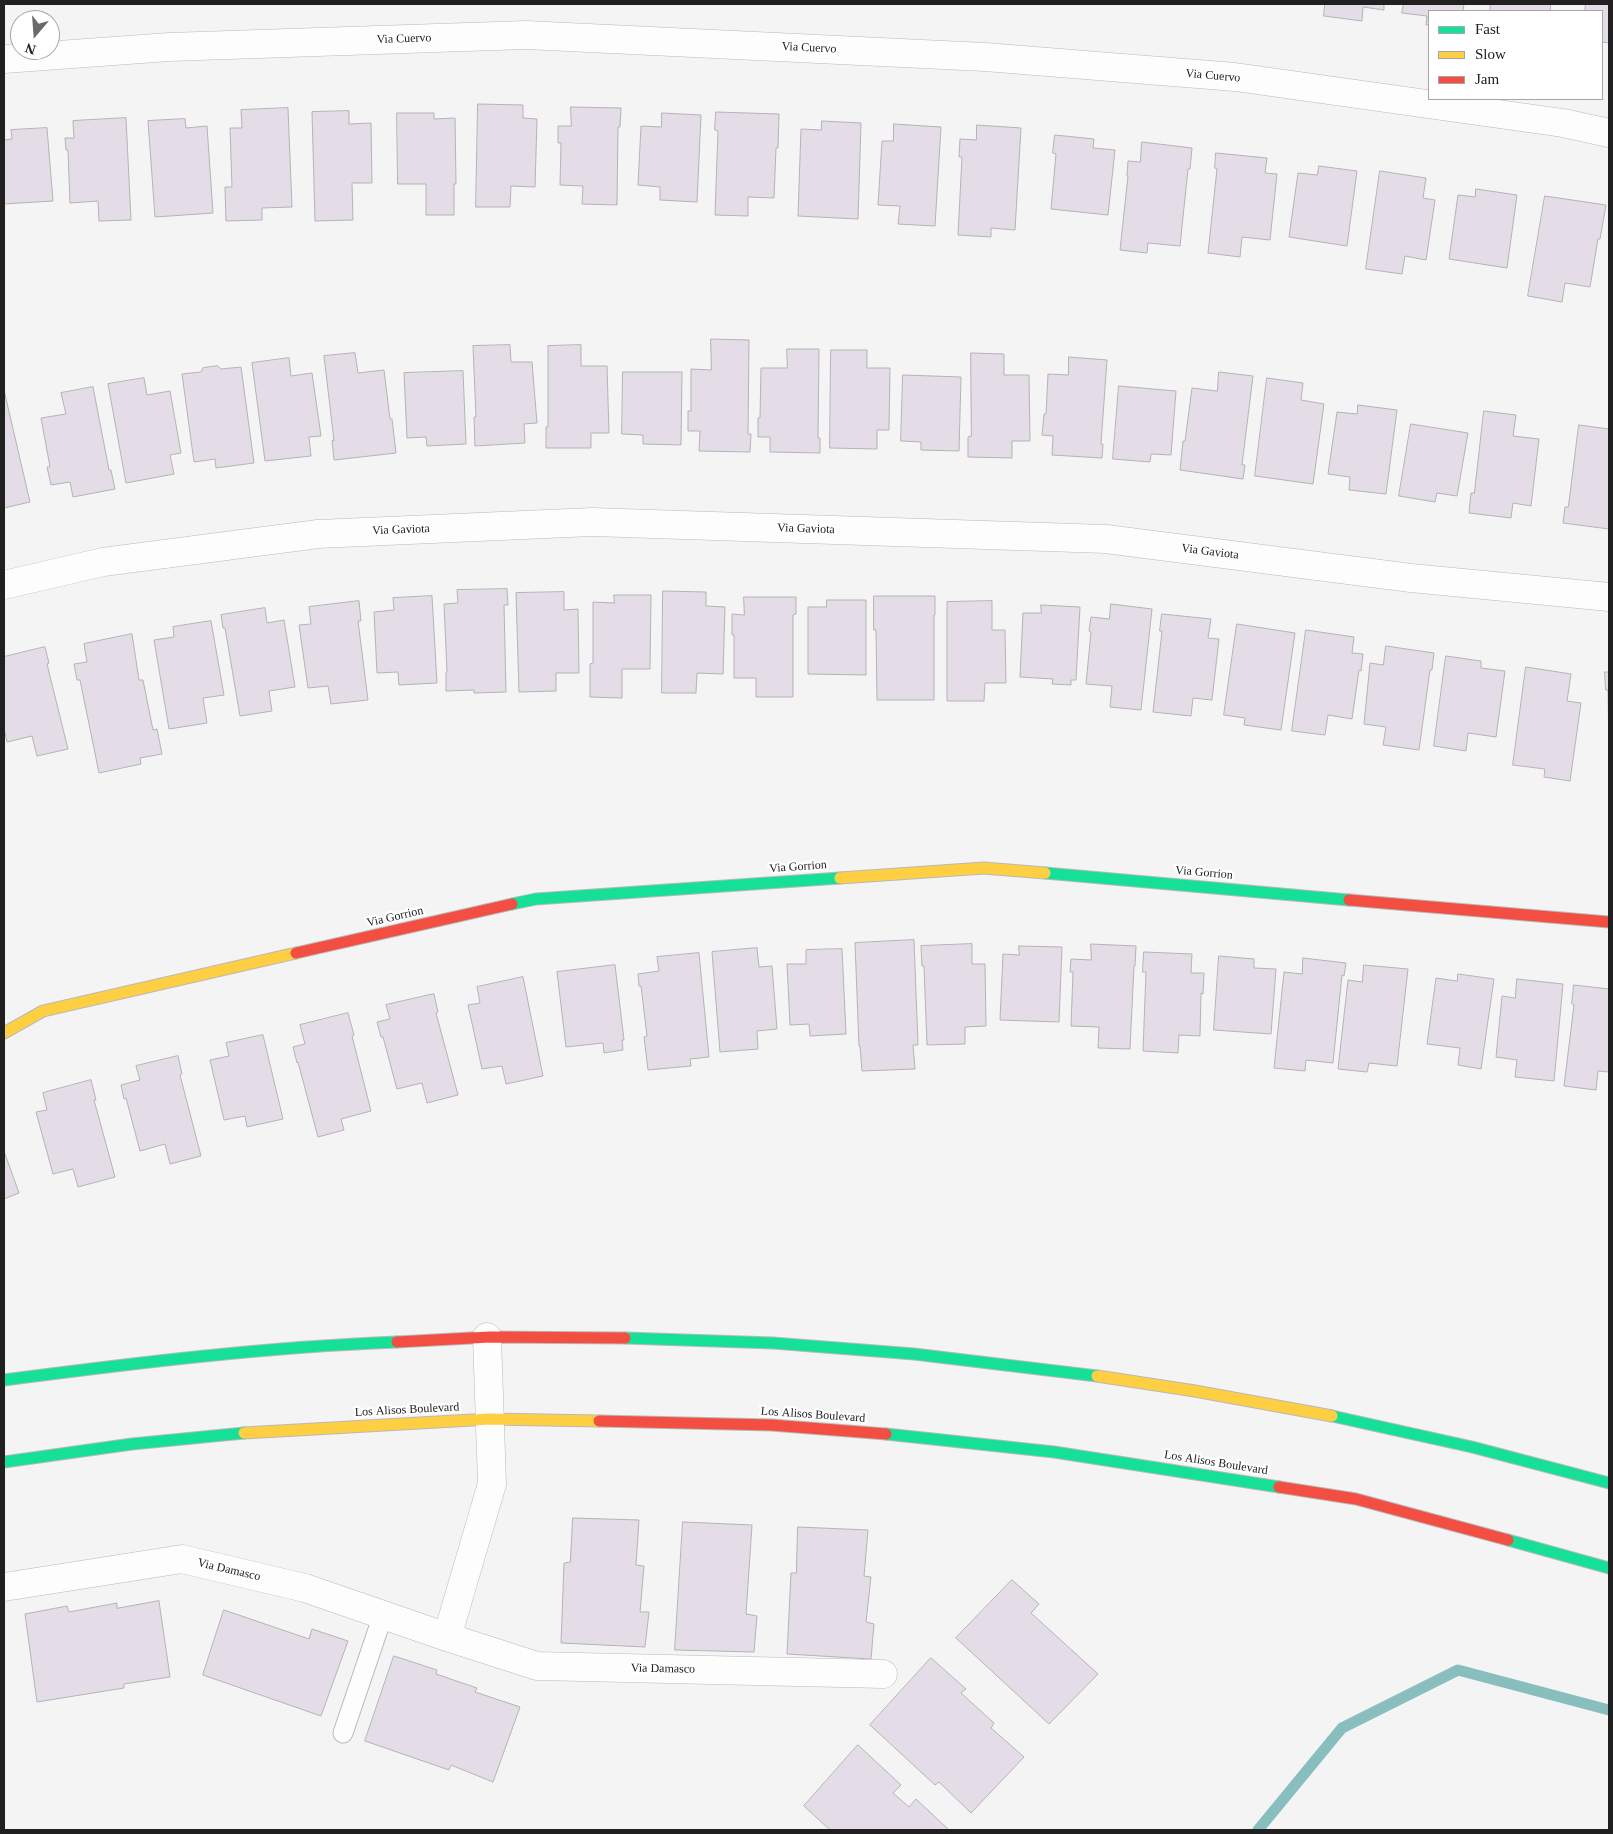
<!DOCTYPE html>
<html>
<head>
<meta charset="utf-8">
<style>
	body { margin:0 }
	#map { position:relative; width:1613px; height:1834px; overflow:hidden; background:#f4f4f5; font-family:"Times New Roman",serif }
	canvas { display:block }
	.frame { position:absolute; inset:0; border:5px solid #202021; pointer-events:none }
	.legend { position:absolute; left:1428px; top:10px; width:175px; height:90px; box-sizing:border-box; background:#fff; border:1px solid #a6a6a6; margin:0; padding:6px 9px; list-style:none; font-size:15px; color:#202021 }
	.legend li { display:flex; align-items:center; gap:10px; height:25px }
	.legend b { width:25px; border:1px solid #a6a6a6 }
	.north { position:absolute; left:10px; top:10px; width:50px; height:50px; box-sizing:border-box; background:#fff; border:1px solid #a6a6a6; border-radius:50%; rotate:198deg; font-size:14px; font-weight:700; line-height:20px; text-align:center; color:#202021 }
	.north::after { content:''; display:block; margin:auto; width:18px; height:22px; background:#6a6a6b; clip-path:polygon(50% 0,100% 100%,50% 72%,0 100%) }
</style>
</head>
<body>
<div id="map">
<canvas width="1613" height="1834"></canvas>
<div class="frame"></div>
<ul class="legend">
<li><b style="height:6px;background:#16e098"></b>Fast</li>
<li><b style="height:6px;background:#ffcf43"></b>Slow</li>
<li><b style="height:6px;background:#f24e42"></b>Jam</li>
</ul>
<div class="north">N</div>
</div>
<script>
const context = document.querySelector('canvas').getContext('2d');
context.lineJoin = 'round';
function strokePath(path, color, width, dash) { context.strokeStyle = color; context.lineWidth = width; context.lineCap = dash ? 'butt' : 'round'; context.setLineDash(dash || []); context.stroke(path); }
function paint(path, color) { context.fillStyle = color; context.fill(path, 'evenodd'); }
function write(font, color, halo, rows, align = 'center') {
  context.font = font + ' "Times New Roman",serif'; context.lineWidth = 4.5; context.setLineDash([]); context.textBaseline = 'middle'; context.strokeStyle = halo; context.fillStyle = color; for (const [text, x, y, turn = 0] of rows) {
    context.save(); context.translate(x, y); context.rotate((+turn || 0) * Math.PI / 180); context.textAlign = isNaN(turn) ? turn : align; if (halo) context.strokeText(text, 0, 0); context.fillText(text, 0, 0); context.restore();
  }
}
strokePath(new Path2D(`
	M1258,1830L1342,1728L1458,1670L1609,1710`), '#88bebe', 11);
const building = new Path2D(`
	M1325,4H1384V10L1363,7L1362,21L1324,16Z
	M1404,4H1464L1463,11H1429V25H1426L1427,16L1402,13Z
	M1491,4H1551L1550,11H1490Z
	M1586,4H1609V43L1602,42V11H1585Z
	M478,104L523,105V118L537,119L535,187L511,186L510,207H476Z
	M571,107L621,108L620,127H618L617,205L582,204L583,186L560,185L561,143H558V126H571Z
	M288,108L292,207L262,208V220L226,221L225,187H232L230,128H242L241,110Z
	M349,111V124L371,123L372,183H352L353,220L315,221L312,112Z
	M716,112L779,114L778,148H776L774,198L748,197V216L715,215L718,131L715,130Z
	M397,113H434V119L455,118L456,184H454V215H426V184H398Z
	M662,113L701,115L697,202L660,200V187L638,185L641,126L661,127Z
	M126,118L131,220L99,221L98,201L70,203L68,150H66L65,138H74L73,121Z
	M185,119L186,128L207,126L213,213L155,217L148,121Z
	M822,121L861,123L858,219L798,216L801,129L821,130Z
	M894,124L941,127L935,226L898,224L900,206L878,205L882,141H893Z
	M977,125L1021,128L1015,230L991,228V237L958,235L962,157H959L960,139L976,140Z
	M47,128L53,201L4,204V140L12,139L11,130Z
	M1055,135L1094,139L1093,148L1115,150L1108,215L1051,209L1056,154L1053,153Z
	M1142,142L1192,148L1190,169H1188L1180,246L1148,243L1147,253L1120,250L1128,176H1127L1128,161L1140,162Z
	M1216,153L1267,158L1265,173L1277,174L1270,240L1242,237L1240,257L1208,253L1217,169L1215,168Z
	M1319,166L1357,171L1347,246L1289,237L1298,173L1317,175Z
	M1380,171L1426,178L1423,198L1435,200L1426,260L1405,256L1402,274L1366,269Z
	M1476,189L1517,195L1507,268L1449,259L1458,195L1475,197Z
	M1545,196L1606,205L1600,239H1598L1590,287L1565,283L1562,302L1528,296Z
	M711,339L749,340L748,434H751L750,452L699,451L700,431H688V411H691V369L711,370Z
	M510,345L511,362H532L537,423L524,424L525,443L475,446L474,417H476L473,346Z
	M581,345V366H607L609,433H591V448H546V427H548V346Z
	M787,349H819L818,438H820V453L770,452V437H758V418H760L761,368H787Z
	M831,350H867V368H890L889,430H877V449L830,448Z
	M355,353L358,373L384,370L390,419H392L396,453L334,460L332,440L334,441L324,356Z
	M971,353L1004,354V375H1029L1030,441H1012V458L968,457V437L971,436Z
	M1069,357L1107,360L1101,444H1103L1102,458L1052,455L1053,436L1042,435L1044,414H1046L1048,374L1068,375Z
	M289,358L291,376L312,373L321,436L309,437L311,456L265,461L252,363Z
	M218,366L221,369L241,367L254,463L216,468L215,459L194,462L182,374L201,372L203,368Z
	M463,371L466,444L427,446L426,437L407,438L404,373Z
	M623,372H682L681,445L643,444V435L622,434Z
	M1219,372L1253,376L1242,465H1245L1243,479L1180,470L1183,441H1185L1192,388L1217,391Z
	M903,375L961,377L959,451L921,450V442L901,441Z
	M144,378L147,395L170,391L181,453L170,455L174,474L126,483L108,384Z
	M1267,378L1303,383L1301,400L1324,404L1313,484L1255,476Z
	M1119,386L1176,391L1171,455L1151,454L1150,462L1113,459Z
	M93,387L109,470H111L115,489L73,497L70,482L51,485L47,467H50L41,418L66,414L61,393Z
	M4,390L30,502L4,508Z
	M1358,405L1397,410L1386,494L1349,490L1350,477L1328,474L1337,412L1357,414Z
	M1484,411L1516,415L1513,436L1539,439L1531,506L1513,503L1511,518L1469,513L1471,493H1474Z
	M1411,424L1468,433L1457,496L1437,493L1435,502L1399,496Z
	M1579,425L1609,429V529L1563,523L1565,507H1568Z
	M507,589L508,605H504L506,692L474,693V690L446,691V672H447L444,604L458,603L457,590Z
	M663,591L706,592V606L725,607L723,674L697,673L696,693H662Z
	M564,592V610L578,609L579,673H556V691L519,692L516,593Z
	M614,595H651L650,669H622V698L590,697V664L593,663V602L614,603Z
	M432,596L437,683L399,685L398,672L377,673L374,612L394,610L393,598Z
	M874,596H935V615H934V700H877L876,630H874Z
	M744,597H796V614L793,615V697H756V678H734V635H732V614L744,615Z
	M827,600H866V675L808,674V607H826Z
	M359,601L361,621H358L368,700L331,704L328,686L308,688L299,625L311,624L309,607Z
	M992,601V630H1005L1006,683H985L984,701H947V602Z
	M1111,604L1152,609L1141,710L1110,707L1112,686L1086,684L1091,632L1089,631L1091,617L1109,619Z
	M1041,605L1080,607L1076,680H1071V685L1052,684L1053,679L1020,677L1023,613H1041Z
	M265,608L267,623L284,620L295,687L269,691L272,711L240,716L225,628H223L221,615Z
	M1162,614L1211,619L1208,638L1219,639L1212,700L1193,698L1191,716L1153,712L1162,631H1160Z
	M211,621L224,695L203,698L207,723L169,729L154,640L174,637L173,627Z
	M1237,624L1295,633L1281,730L1244,725L1245,718L1224,715Z
	M1306,630L1354,637L1352,653L1363,654L1361,671L1359,670L1352,719L1328,715L1325,735L1292,731Z
	M132,634L139,680H143L153,730L157,729L162,754L140,758L141,764L99,773L80,680H77L74,664L87,662L84,644Z
	M1386,646L1434,653L1432,670H1430L1419,750L1383,745L1386,727L1364,724L1370,663L1383,665Z
	M45,647L49,663L47,664L68,749L37,756L32,736L7,742L4,729V657Z
	M1446,656L1481,661V668L1505,671L1496,737L1468,733L1466,751L1434,746Z
	M1526,667L1571,674L1567,701L1581,703L1570,781L1544,777L1545,769L1513,765Z
	M1605,672H1609V754L1608,690H1606Z
	M914,940L918,1045H913L915,1069L862,1071L860,1046H859L855,943Z
	M972,944V964H985L986,1026L965,1027V1044L927,1045L924,966H922L921,946Z
	M1091,944L1136,946L1135,966H1134L1130,1049L1098,1048L1099,1027L1071,1026L1073,972H1070L1071,959L1091,960Z
	M1019,946L1062,947L1059,1022L1000,1020L1003,954L1019,955Z
	M757,948L759,967L772,966L777,1029L757,1031L758,1049L720,1052L712,952Z
	M842,949L846,1034L810,1036L809,1024L790,1025L787,964H806V950Z
	M1144,952L1192,954L1191,973H1204L1203,994L1201,993L1200,1036L1179,1035L1178,1053L1143,1051L1146,972H1143Z
	M699,953L709,1057L690,1059L691,1066L648,1070L644,1037L647,1036L641,986H639L638,974L659,971L657,957Z
	M1219,956L1254,959V968L1276,969L1271,1034L1214,1030Z
	M1303,958L1346,963L1344,976L1342,975L1333,1063L1306,1060L1305,1071L1274,1068L1284,972L1302,974Z
	M615,965L624,1040H622L623,1050L604,1053L603,1043L566,1047L557,972Z
	M1364,965L1408,969L1397,1066L1369,1063L1367,1072L1338,1069L1348,980L1362,982Z
	M1458,974L1494,979L1481,1069L1458,1065L1460,1048L1427,1044L1436,978L1457,981Z
	M523,977L543,1076L506,1084L502,1066L482,1069L468,1005L480,1003L477,987Z
	M1517,979L1563,984L1554,1081L1515,1077L1517,1060L1496,1057L1502,996L1515,998Z
	M1574,985L1609,989V1072L1598,1071L1596,1090L1564,1086L1574,1005L1572,1004Z
	M434,994L438,1012L436,1013L458,1095L427,1103L422,1083L397,1089L383,1037H381L377,1022L390,1019L386,1005Z
	M348,1013L354,1035L352,1036L371,1111L341,1119L344,1130L318,1137L298,1062L297,1063L293,1047L305,1044L300,1025Z
	M263,1035L283,1119L247,1127L245,1116L224,1120L210,1060L229,1056L226,1043Z
	M178,1056L182,1074L180,1075L201,1156L170,1164L165,1144L140,1151L126,1098L124,1099L121,1085L140,1080L136,1066Z
	M91,1080L96,1100H94L115,1177L78,1187L73,1169L53,1174L36,1112L47,1110L43,1093Z
	M4,1151L19,1193L4,1199Z
	M573,1518L639,1520L636,1565L644,1566L640,1612H649L645,1647L561,1643L564,1563L570,1562Z
	M683,1522L752,1525L746,1614L757,1616L754,1652L675,1650Z
	M798,1527L868,1530L864,1576L871,1577L866,1622L874,1624L871,1659L787,1654L791,1573H796Z
	M1012,1580L1039,1604L1031,1613L1098,1674L1049,1724L956,1638Z
	M159,1601L170,1677L124,1684V1688L37,1702L25,1614L67,1606L69,1612L117,1603V1608Z
	M224,1610L309,1639L312,1629L348,1641L321,1716L203,1675Z
	M394,1656L437,1670L436,1674L477,1688L475,1692L520,1707L493,1782L451,1765L449,1770L365,1741Z
	M931,1658L966,1689L961,1693L994,1723L991,1728L1024,1757L971,1813L939,1782L935,1785L870,1725Z
	M858,1745L901,1785L893,1793L909,1807L916,1799L949,1830H830L804,1806Z`);
paint(building, '#e4dce6');
strokePath(building, '#b4b3b4', 1);
const lane = new Path2D(`
	M343,1733L383,1615`);
const street = new Path2D(`
	M4,59L169,47L526,35L985,57L1235,77L1563,123L1609,133
	M4,585L103,562L318,534L592,522L1106,539L1411,578L1609,597
	M4,1587L182,1559L305,1588L447,1637L537,1666L883,1674
	M447,1637L492,1484L487,1337`);
const fast = new Path2D(`
	M1045,873L1349,900
	M512,904L536,899L840,878
	M625,1338L773,1343L914,1354L1097,1376
	M4,1380C135,1363 265,1347 397,1342
	M1332,1416L1472,1447L1609,1483
	M886,1434L1054,1452L1279,1487
	M4,1462L132,1444L244,1433
	M1508,1540L1609,1568`);
const slow = new Path2D(`
	M840,878L984,868L1045,873
	M4,1033L43,1011L296,953
	M1097,1376L1195,1391L1332,1416
	M244,1433L490,1419L599,1421`);
const jam = new Path2D(`
	M1349,900L1609,922
	M296,953L512,904
	M397,1342L490,1337L625,1338
	M599,1421L771,1425L886,1434
	M1279,1487L1356,1499L1508,1540`);
strokePath(lane, '#b9b9ba', 21);
strokePath(street, '#b9b9ba', 29);
strokePath(fast, '#b9b9ba', 13);
strokePath(slow, '#b9b9ba', 13);
strokePath(jam, '#b9b9ba', 13);
strokePath(lane, '#fdfdfe', 19);
strokePath(street, '#fdfdfe', 28);
strokePath(fast, '#16e098', 11);
strokePath(slow, '#ffcf43', 11);
strokePath(jam, '#f24e42', 11);
write('12px', '#202021', '#fff', [
	["Via Cuervo",404,39,-2],
	["Via Cuervo",809,48,3],
	["Via Cuervo",1213,76,5],
	["Via Gaviota",806,529,2],
	["Via Gaviota",401,530,-2],
	["Via Gaviota",1210,552,7],
	["Via Gorrion",798,867,-4],
	["Via Gorrion",1204,873,5],
	["Via Gorrion",395,917,-13],
	["Los Alisos Boulevard",407,1410,-3],
	["Los Alisos Boulevard",813,1415,4],
	["Los Alisos Boulevard",1216,1463,9],
	["Via Damasco",229,1570,13],
	["Via Damasco",663,1669,1]
]);
</script>
</body>
</html>
